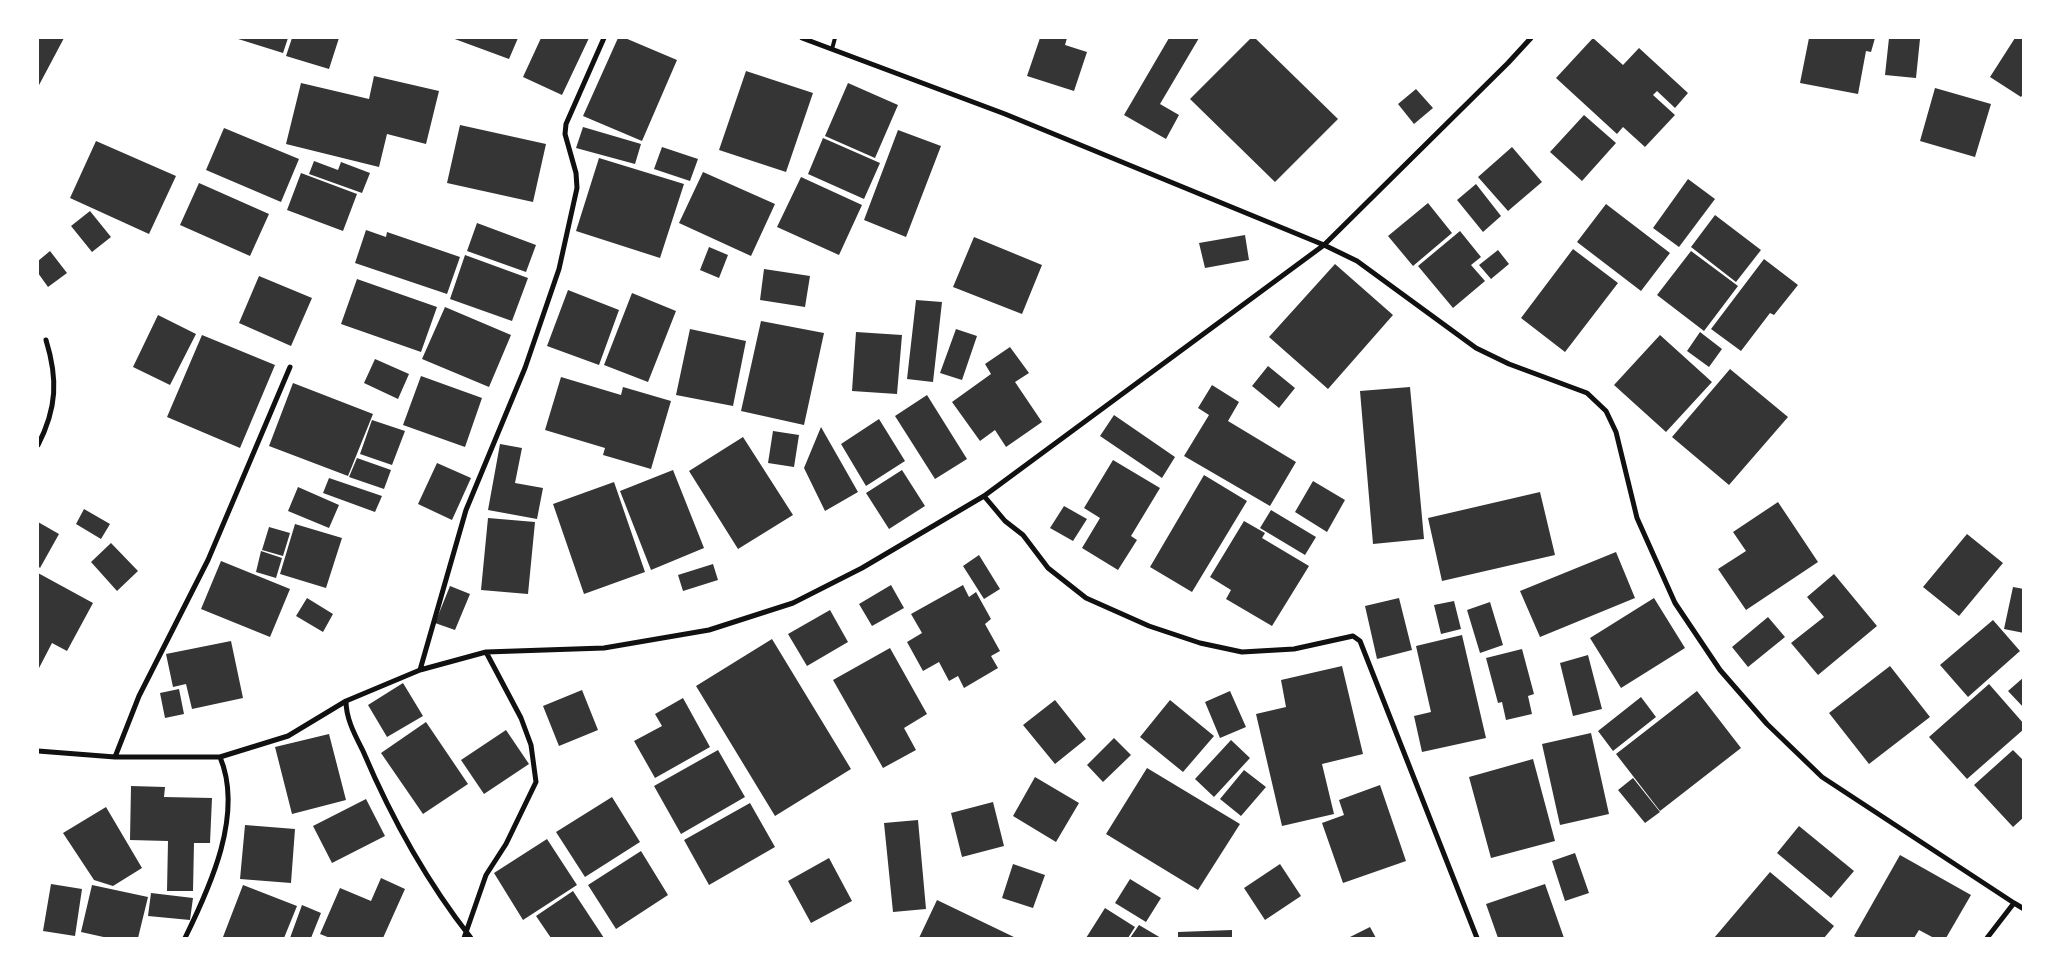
<!DOCTYPE html>
<html>
<head>
<meta charset="utf-8">
<style>
	body { margin:0 }
	#map { position:relative; width:2061px; height:976px; overflow:hidden; background:#fff; font-family:Literata,serif }
	canvas { display:block }
	.frame { position:absolute; inset:0; border:39px solid #fff; pointer-events:none }
</style>
</head>
<body>
<div id="map">
<canvas width="2061" height="976"></canvas>
<div class="frame"></div>
</div>
<script>
const context = document.querySelector('canvas').getContext('2d');
context.lineJoin = 'round';
function paint(path, color) { context.fillStyle = color; context.fill(path, 'evenodd'); }
function strokePath(path, color, width, dash) { context.strokeStyle = color; context.lineWidth = width; context.lineCap = dash ? 'butt' : 'round'; context.setLineDash(dash || []); context.stroke(path); }
paint(new Path2D(`
	M38,38H64L38,87Z
	M235,38H288L283,53Z
	M292,38H339L329,69L286,56Z
	M452,38H518L509,59Z
	M541,38H589L562,95L523,77Z
	M618,38H625L677,60L642,141L583,116Z
	M1040,38H1067L1065,45L1087,52L1074,91L1027,76Z
	M1169,38H1199L1160,104L1179,115L1166,139L1124,115Z
	M1251,38H1255L1338,119L1275,182L1190,99Z
	M1593,38L1623,65L1639,48L1688,93L1675,108L1657,91L1653,95L1675,115L1645,147L1623,127L1617,134L1556,78Z
	M1809,38H1875L1871,52L1866,51L1858,94L1800,83Z
	M1889,38L1920,39L1916,78L1885,75Z
	M2015,38H2024V93L2021,97L1990,77Z
	M746,71L813,93L786,172L719,150Z
	M374,76L439,91L426,144L387,134L379,167L286,144L301,83L369,99Z
	M848,83L898,105L875,158L825,136Z
	M1935,88L1991,104L1975,157L1920,141Z
	M1416,89L1433,108L1414,124L1398,104Z
	M1584,115L1616,143L1582,181L1550,152Z
	M460,125L546,144L533,202L447,183Z
	M583,127L641,144L635,164L576,148Z
	M224,128L299,159L281,202L206,170Z
	M898,130L941,146L906,237L864,220Z
	M823,138L880,163L864,199L808,174Z
	M96,141L176,176L149,234L70,198Z
	M662,147L698,159L690,181L654,169Z
	M1512,147L1542,182L1508,211L1478,177Z
	M599,158L684,184L660,258L576,231Z
	M314,161L338,170L341,162L370,173L362,193L309,174Z
	M703,172L775,204L751,256L679,223Z
	M301,173L357,194L343,231L287,210Z
	M801,177L862,205L839,255L777,227Z
	M1688,179L1715,199L1679,247L1653,228Z
	M199,183L269,214L250,256L180,225Z
	M1476,184L1501,216L1483,232L1457,200Z
	M1428,203L1452,233L1413,266L1388,236Z
	M1606,204L1670,253L1641,291L1577,242Z
	M90,211L111,237L92,252L71,226Z
	M1715,215L1761,250L1736,282L1691,247Z
	M477,223L536,245L526,272L467,251Z
	M366,230L386,237L387,232L460,257L447,294L355,263Z
	M1460,231L1481,257L1471,265L1485,281L1453,308L1418,266Z
	M1245,235L1249,260L1205,268L1199,243Z
	M974,237L1042,265L1022,314L953,287Z
	M709,247L728,255L719,278L700,270Z
	M1573,249L1618,283L1565,352L1521,318Z
	M1498,250L1509,264L1491,279L1479,265Z
	M50,251L67,273L48,287L38,273V261Z
	M1691,251L1738,286L1704,331L1657,295Z
	M465,255L528,278L512,321L450,299Z
	M1764,259L1798,285L1774,315L1770,313L1741,351L1711,329Z
	M1335,264L1393,315L1328,389L1269,337Z
	M764,269L810,276L805,307L760,300Z
	M259,276L312,298L291,346L239,323Z
	M357,279L437,307L421,352L341,324Z
	M568,290L619,310L599,365L547,346Z
	M632,293L676,311L648,382L604,365Z
	M916,300L942,302L933,382L907,379Z
	M445,307L511,335L489,387L422,359Z
	M158,315L196,334L170,385L133,367Z
	M761,321L824,333L804,425L741,411Z
	M690,329L746,341L733,406L676,395Z
	M956,329L977,336L962,380L940,373Z
	M856,332L902,335L897,394L852,391Z
	M1700,332L1722,349L1709,367L1687,351Z
	M202,335L275,365L240,448L167,417Z
	M1660,335L1712,382L1666,432L1614,385Z
	M1010,347L1029,373L1015,382L1042,422L1006,447L995,430L980,441L952,402L991,374L985,364Z
	M375,359L409,374L398,399L364,383Z
	M1268,366L1295,388L1279,408L1252,386Z
	M1730,369L1788,417L1729,485L1672,437Z
	M421,376L482,398L465,447L403,425Z
	M561,377L621,395L623,387L671,401L651,469L603,455L605,448L545,430Z
	M293,383L373,414L348,476L269,446Z
	M1212,385L1239,402L1228,421L1296,462L1270,506L1184,456L1209,415L1198,408Z
	M1410,387L1424,539L1373,544L1360,391Z
	M927,395L967,459L935,479L895,416Z
	M1114,415L1175,457L1162,478L1100,436Z
	M879,419L905,461L866,486L841,444Z
	M372,420L405,431L392,465L360,454Z
	M821,427L858,492L825,511L804,468Z
	M773,431L799,435L794,467L768,463Z
	M743,437L793,515L738,549L689,471Z
	M500,444L522,448L515,483L543,488L537,519L488,510Z
	M357,458L391,470L384,489L349,477Z
	M1113,460L1160,488L1131,536L1137,540L1118,570L1082,548L1100,518L1084,508Z
	M437,463L471,478L452,520L418,504Z
	M673,470L704,548L651,570L620,491Z
	M902,470L925,506L889,529L866,493Z
	M1204,475L1247,501L1192,592L1150,567Z
	M329,478L382,496L375,512L323,493Z
	M1313,481L1345,500L1327,532L1295,512Z
	M614,482L645,572L584,594L553,504Z
	M298,487L339,505L329,528L288,511Z
	M1540,492L1555,555L1442,581L1428,518Z
	M1778,502L1818,562L1746,610L1718,569L1746,551L1733,532Z
	M1064,506L1087,519L1073,541L1050,528Z
	M84,509L110,524L101,539L76,524Z
	M1271,510L1316,537L1305,555L1260,528Z
	M488,518L535,522L528,594L481,590Z
	M1244,521L1265,533L1262,538L1309,566L1272,626L1226,599L1231,590L1210,577Z
	M38,522L59,534L40,568L38,566Z
	M295,524L342,538L326,588L280,574Z
	M269,527L290,533L283,556L262,550Z
	M1967,534L2003,563L1959,616L1923,587Z
	M111,543L138,571L117,591L91,562Z
	M261,551L282,558L276,578L256,572Z
	M1616,552L1635,598L1540,637L1520,591Z
	M979,555L1000,589L984,599L963,566Z
	M221,561L290,589L270,637L201,609Z
	M713,564L718,580L683,591L678,575Z
	M38,573L93,603L67,651L52,643L38,670Z
	M1834,574L1877,626L1818,675L1791,643L1824,617L1807,597Z
	M891,585L904,608L872,626L859,604Z
	M963,585L969,597L976,592L991,619L985,624L1000,651L991,656L998,668L964,688L958,676L949,681L939,662L923,671L907,642L922,633L911,614Z
	M450,586L470,594L455,630L435,623Z
	M2013,587L2024,589V633L2004,629Z
	M307,598L333,614L323,632L296,616Z
	M1399,598L1412,650L1377,659L1365,606Z
	M1654,598L1685,648L1621,688L1590,638Z
	M1454,601L1461,629L1441,634L1434,605Z
	M1490,602L1503,645L1480,653L1467,610Z
	M830,610L848,642L807,666L788,634Z
	M1768,617L1785,637L1748,667L1732,647Z
	M1993,620L2020,651L1968,697L1940,665Z
	M1462,635L1486,738L1422,752L1414,716L1431,712L1416,646Z
	M772,639L851,769L775,816L696,686Z
	M231,641L243,698L192,709L186,684L173,687L166,654Z
	M890,648L927,714L904,728L916,750L883,768L833,680Z
	M1522,649L1534,694L1528,696L1532,714L1506,720L1502,702L1498,703L1486,658Z
	M1588,655L1602,709L1573,716L1560,663Z
	M1342,666L1363,754L1322,764L1334,814L1282,826L1256,714L1286,707L1281,680Z
	M1890,666L1930,717L1869,764L1829,713Z
	M2024,677V708L2008,691Z
	M403,683L423,716L387,737L368,705Z
	M1989,684L2024,724V729L1967,779L1929,737Z
	M179,689L184,714L165,718L160,693Z
	M582,690L598,730L559,746L543,706Z
	M1230,691L1246,727L1220,738L1205,702Z
	M1697,691L1741,748L1660,811L1616,754Z
	M1641,697L1656,717L1613,751L1598,731Z
	M683,698L710,747L655,778L634,741L662,726L655,714Z
	M1055,700L1086,739L1055,764L1023,725Z
	M1170,700L1214,736L1183,772L1140,737Z
	M426,722L468,784L423,814L381,753Z
	M506,730L529,764L484,794L461,760Z
	M1591,733L1609,814L1560,825L1542,744Z
	M329,734L346,800L292,814L275,747Z
	M1114,738L1131,755L1103,782L1087,765Z
	M1231,740L1250,758L1214,797L1195,779Z
	M718,750L745,797L681,834L654,786Z
	M2013,750L2024,761V817L2013,827L1974,785Z
	M1533,759L1555,841L1491,858L1469,777Z
	M1147,768L1240,824L1198,890L1106,834Z
	M1244,770L1266,787L1241,816L1220,799Z
	M1035,777L1079,803L1056,842L1013,816Z
	M1633,778L1660,812L1645,823L1618,790Z
	M1380,785L1406,861L1343,883L1322,823L1344,815L1339,800Z
	M131,786L165,787L164,797L212,798L210,843H194L193,891H167L168,841L130,840Z
	M612,797L640,842L585,877L556,832Z
	M366,799L385,836L332,863L313,826Z
	M993,802L1004,846L962,857L951,813Z
	M750,803L775,847L709,885L684,840Z
	M106,807L142,868L113,886L94,880L63,833Z
	M918,820L926,909L893,912L884,823Z
	M245,825L295,829L291,883L240,879Z
	M1799,826L1854,871L1831,898L1777,853Z
	M547,839L577,885L523,920L494,873Z
	M641,851L668,895L616,929L588,885Z
	M1575,853L1589,893L1565,901L1552,861Z
	M1900,855L1971,895L1946,938H1934L1919,930L1914,938H1858L1854,936Z
	M829,858L852,901L811,923L788,881Z
	M1013,864L1045,875L1033,908L1002,898Z
	M1280,864L1301,896L1265,920L1244,888Z
	M1770,872L1834,926L1824,938H1714Z
	M381,878L405,889L383,938H330L320,934L340,888L371,901Z
	M1130,879L1161,898L1146,922L1115,903Z
	M51,884L82,889L75,936L43,931Z
	M1545,884L1564,938H1498L1486,904Z
	M92,885L148,897L138,938H108L81,932Z
	M243,885L297,906L284,938H228L223,937Z
	M573,891L604,938H551L536,916Z
	M151,893L193,898L190,920L148,916Z
	M937,900L1016,938H919Z
	M302,905L321,913L311,938H290Z
	M1105,908L1135,927L1128,938H1086Z
	M1139,925L1161,938H1130Z
	M1370,927L1376,938H1348Z
	M1232,930V938H1178V932Z`), '#353535');
strokePath(new Path2D(`
	M832,49L835,38`), '#111', 4);
strokePath(new Path2D(`
	M802,38L1005,114L1324,245L1357,261L1476,348L1509,364L1587,393L1606,411L1616,432L1637,518L1675,603L1720,670L1767,724L1822,777L2014,903L1987,938
	M38,445C57,408 58,379 46,340
	M984,496L1005,521L1023,535L1048,568L1086,598L1149,626L1200,643L1242,652L1294,649L1353,636L1360,641L1477,938
	M420,670L466,510L525,368L559,269L577,188L576,173L565,134L566,124L604,38
	M346,701C346,719 355,735 363,751C391,817 427,882 471,938
	M38,751L115,757H220L288,736L346,701L420,670L486,652L604,648L709,630L793,603L862,568L984,496L1324,245L1508,63L1531,38
	M115,757L139,696L208,560L290,367
	M2014,903L2024,909
	M185,938C210,887 244,814 220,757
	M464,938L486,875L506,844L536,782L531,745L521,718L486,652`), '#111', 5);
</script>
</body>
</html>
